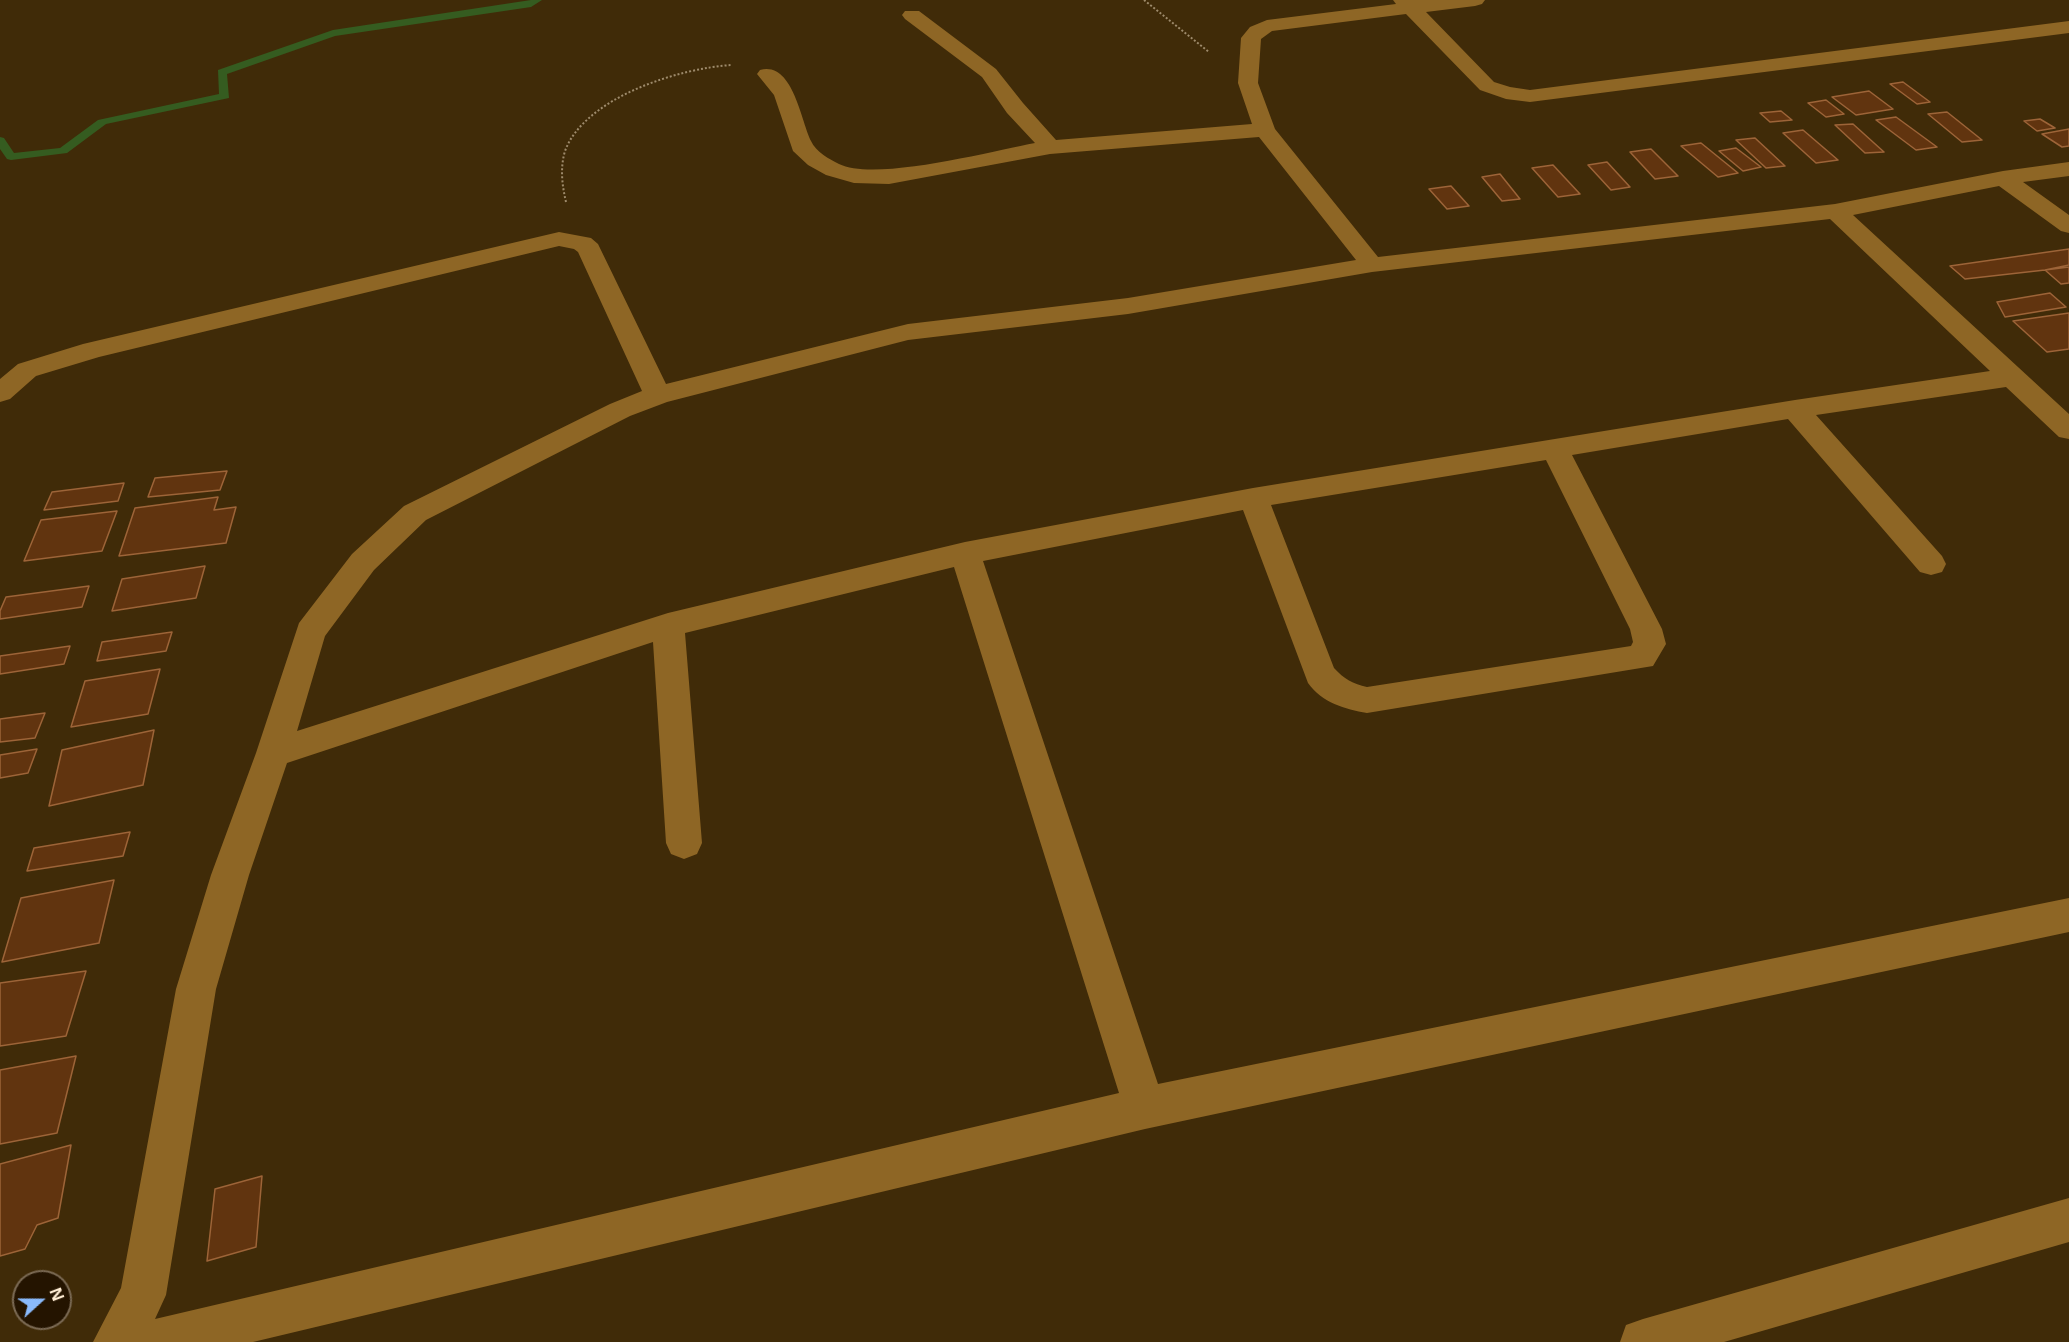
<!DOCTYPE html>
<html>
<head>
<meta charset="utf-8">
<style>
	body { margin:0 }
	#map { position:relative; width:2069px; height:1342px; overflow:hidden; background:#402b08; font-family:"Open Sans",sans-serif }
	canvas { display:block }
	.north { position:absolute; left:12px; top:1270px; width:60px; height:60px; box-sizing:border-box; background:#241400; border:2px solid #7b6a54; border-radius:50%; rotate:69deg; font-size:16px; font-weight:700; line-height:24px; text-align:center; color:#feecd3 }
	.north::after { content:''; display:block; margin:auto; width:21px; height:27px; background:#8abafc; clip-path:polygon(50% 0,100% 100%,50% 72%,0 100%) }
</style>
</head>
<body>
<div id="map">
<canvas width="2069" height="1342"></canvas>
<div class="north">N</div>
</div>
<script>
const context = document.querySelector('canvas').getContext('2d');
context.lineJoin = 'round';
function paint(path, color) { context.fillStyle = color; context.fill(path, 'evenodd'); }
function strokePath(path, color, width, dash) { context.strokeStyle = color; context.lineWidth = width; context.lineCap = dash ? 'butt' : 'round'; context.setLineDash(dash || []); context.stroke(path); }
paint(new Path2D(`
	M531,0H542L531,7L335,36L227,74L229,98L106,124L67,153L11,160L7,159L0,149V137L4,138L14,153L60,148L98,120L219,94L218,70L333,30Z`), '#355c20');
const building = new Path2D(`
	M1903,82L1930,102L1917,104L1890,84Z
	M1869,91L1893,109L1856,115L1832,97Z
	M1826,100L1844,114L1826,117L1808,103Z
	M1781,111L1792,120L1770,122L1760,113Z
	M1947,112L1982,140L1962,142L1928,114Z
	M1896,117L1937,147L1916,150L1876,120Z
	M2040,119L2055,128L2037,131L2024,121Z
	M1853,124L1884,152L1865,153L1835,125Z
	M2069,129V146L2062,147L2042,134Z
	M1803,130L1838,160L1816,163L1783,133Z
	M1755,138L1785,166L1766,168L1736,140Z
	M1701,143L1738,173L1718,177L1681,146Z
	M1736,148L1761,167L1743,171L1719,151Z
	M1651,149L1678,176L1655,179L1630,152Z
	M1607,162L1630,187L1611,190L1588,165Z
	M1553,165L1580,194L1558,197L1532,168Z
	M1500,174L1520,199L1502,201L1482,177Z
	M1451,186L1469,206L1447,209L1429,189Z
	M2069,249V265L2045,270L1965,279L1950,266Z
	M2069,267V283L2061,284L2045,270Z
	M2050,293L2066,307L2005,317L1997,302Z
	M2069,313V349L2047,352L2013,321Z
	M227,471L220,490L148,497L155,478Z
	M124,483L118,501L44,510L52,492Z
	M218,497L214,510L236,507L226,543L119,556L135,508Z
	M117,511L102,551L24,561L41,520Z
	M205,566L196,598L112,611L122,579Z
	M89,586L82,607L0,619V611L6,597Z
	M172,632L166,651L97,661L102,642Z
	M70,646L64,664L0,674V656Z
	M160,669L148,714L71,727L85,681Z
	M45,713L35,738L0,742V719Z
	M154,730L143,785L49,806L62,750Z
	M37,749L28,773L0,778V755Z
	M130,832L123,856L27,871L34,848Z
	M114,880L99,943L2,962L21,898Z
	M86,971L66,1036L0,1046V983Z
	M76,1056L57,1133L0,1144V1070Z
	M71,1145L58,1218L37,1225L25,1249L0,1256V1164Z
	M262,1176L256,1247L207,1261L215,1189Z`);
paint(building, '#61340f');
strokePath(building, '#9d6438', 1.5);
strokePath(new Path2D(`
	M1144,0L1209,52
	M566,202C562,185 560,168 565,151C585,97 680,68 732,65`), '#9d8a6b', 2, [2, 2]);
paint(new Path2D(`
	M1393,0H1485L1482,4L1475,6L1426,12L1494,82L1510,87L1530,90L2069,21V33L1530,102L1506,99L1480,90L1406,14L1272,31L1261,39L1258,83L1275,129L1378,257L1835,204L2003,171L2069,162V176L2023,182L2069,215V233L2061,231L1999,186L1853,215L2069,414V439L2059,437L2006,387L1816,415L1942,556L1946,564L1942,572L1931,575L1920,572L1788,419L1572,455L1662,629L1666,644L1653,666L1367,713C1345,709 1322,703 1308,683L1243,510L983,561L1158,1084L2069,898V932L1145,1129L253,1342H93L121,1288L176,989L211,875L256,753L299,623L352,554L404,506L610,404L642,391L578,252L574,249L559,246L99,357L36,376L10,399L0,402V379L18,364L83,344L559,232L591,238L598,244L666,384L908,324L1128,298L1356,260L1259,137L1050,154L889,184L854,183L826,175L808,165L793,151L774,95L757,74L760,70C793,61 801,121 811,141C816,152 829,159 839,164C875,182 992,151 1035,143L1007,113L982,77L905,19L902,15L905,11H919L996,69L1023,103L1056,140L1252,124L1238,83L1241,38L1250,27L1267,20L1396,4ZM1830,219L1990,371L1795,400L1253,488L965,542L668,613L297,731L325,636L374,570L426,520L630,416L667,402L908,340L1128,314L1372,272ZM1546,460L1630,629L1633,642L1631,646L1367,687C1353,684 1344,679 1334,668L1271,505ZM954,567L1119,1093L155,1319L166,1295L216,989L249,875L287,763L653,642L666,843L671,854L684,859L697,854L702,843L685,633Z
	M2069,1198V1242L1724,1342H1620L1626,1325L1643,1319Z`), '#8e6625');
</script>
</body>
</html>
